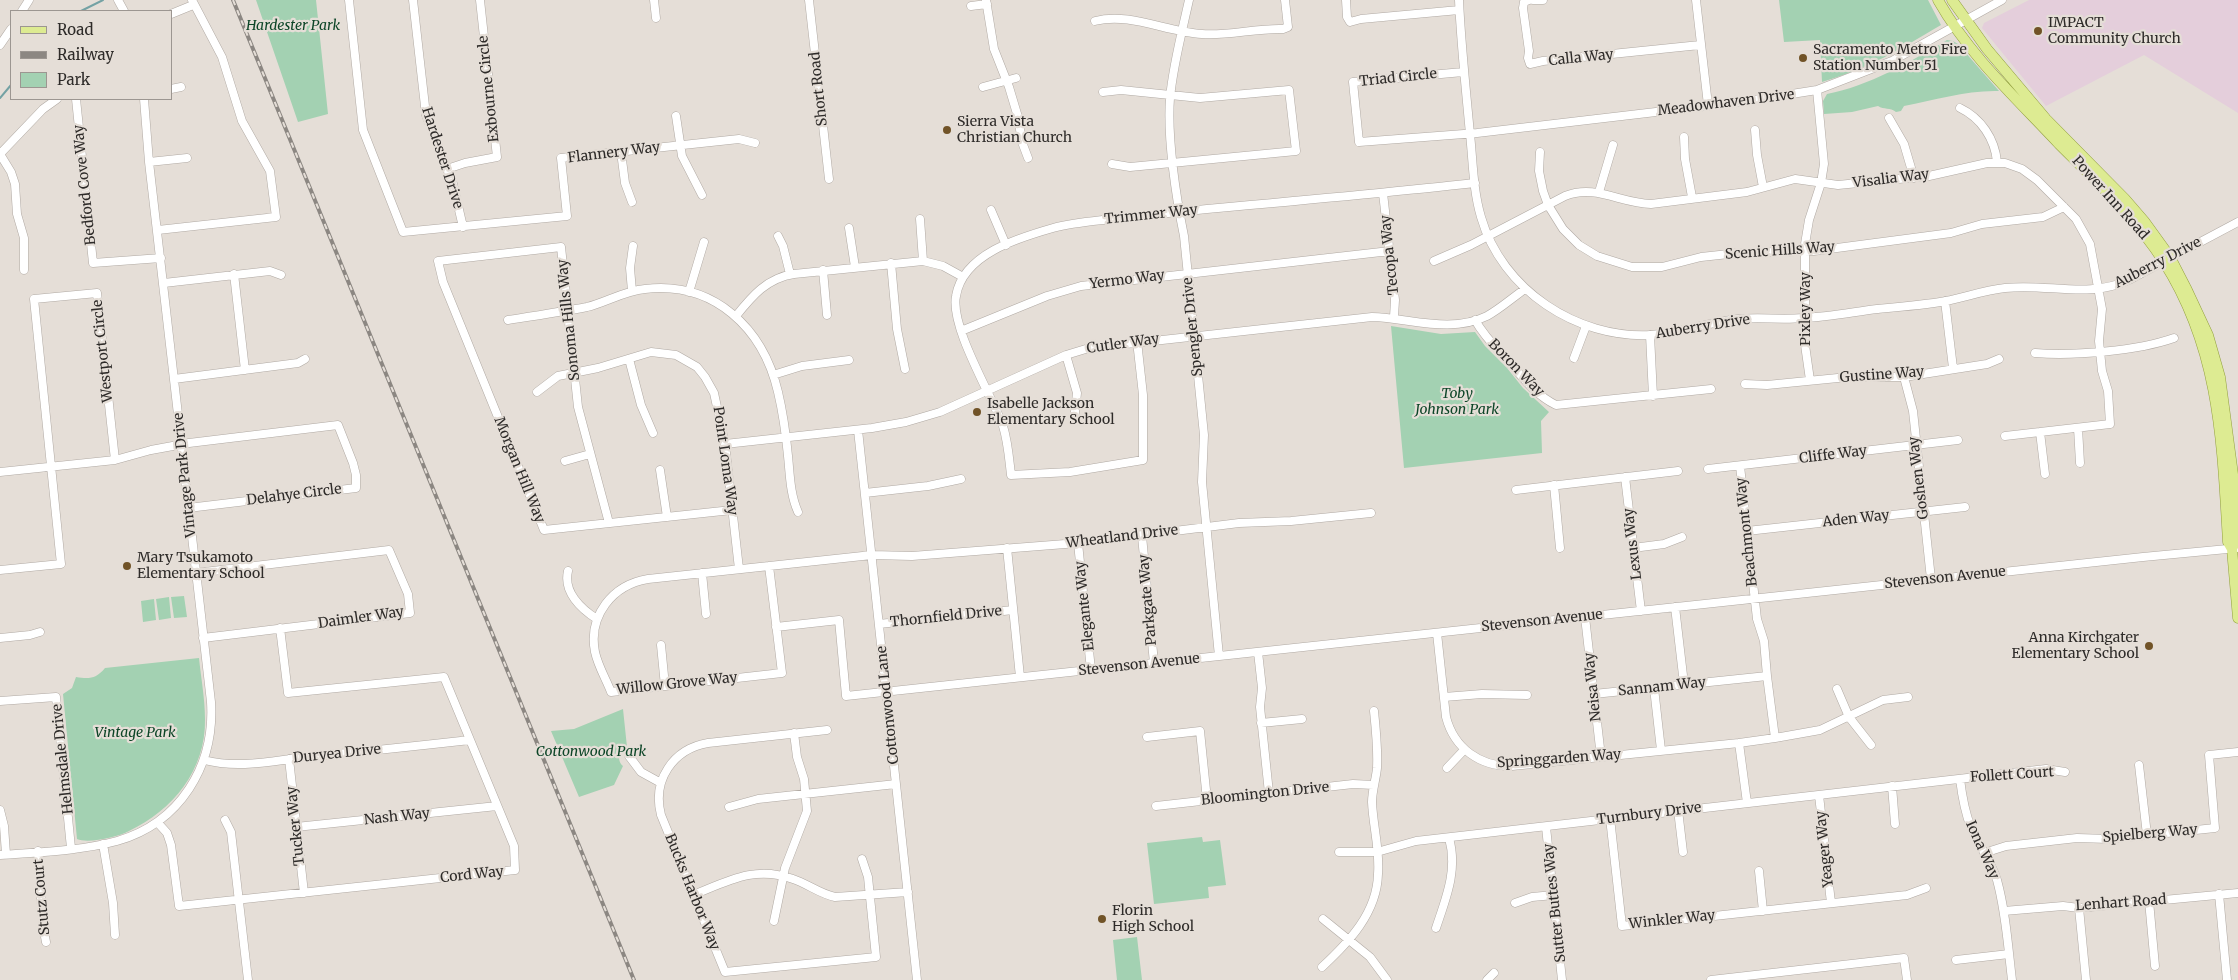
<!DOCTYPE html>
<html>
<head>
<meta charset="utf-8">
<style>
	body { margin:0 }
	#map { position:relative; width:2238px; height:980px; overflow:hidden; background:#e5ded7; font-family:Merriweather,serif }
	canvas { display:block }
	.legend { position:absolute; left:10px; top:10px; width:162px; height:90px; box-sizing:border-box; background:#e5ded7; border:1px solid #9c9691; margin:0; padding:6px 9px; list-style:none; font-size:15px; color:#2e2b29 }
	.legend li { display:flex; align-items:center; gap:10px; height:25px }
	.legend b { width:25px; border:1px solid #9c9691 }
</style>
</head>
<body>
<div id="map">
<canvas width="2238" height="980"></canvas>
<ul class="legend">
<li><b style="height:6px;background:#ddeb92"></b>Road</li>
<li><b style="height:6px;background:#8c8782"></b>Railway</li>
<li><b style="height:14px;background:#a3d1b2"></b>Park</li>
</ul>
</div>
<script>
const context = document.querySelector('canvas').getContext('2d');
context.lineJoin = 'round';
function paint(path, color) { context.fillStyle = color; context.fill(path, 'evenodd'); }
function strokePath(path, color, width, dash) { context.strokeStyle = color; context.lineWidth = width; context.lineCap = dash ? 'butt' : 'round'; context.setLineDash(dash || []); context.stroke(path); }
function write(font, color, halo, rows, align = 'center') {
  context.font = font + ' Merriweather,serif'; context.lineWidth = 4.5; context.setLineDash([]); context.textBaseline = 'middle'; context.strokeStyle = halo; context.fillStyle = color; for (const [text, x, y, turn = 0] of rows) {
    context.save(); context.translate(x, y); context.rotate((+turn || 0) * Math.PI / 180); context.textAlign = isNaN(turn) ? turn : align; if (halo) context.strokeText(text, 0, 0); context.fillText(text, 0, 0); context.restore();
  }
}
paint(new Path2D(`
	M2029,0H2238V113L2144,55L2046,106L1982,28L1984,23Z`), '#e4cedb');
paint(new Path2D(`
	M256,0H316L328,114L298,122Z
	M1779,0H1928L1941,25C1899,50 1869,68 1822,82L1820,40L1784,42Z
	M1947,40L1953,41L1958,44L1999,91C1967,90 1935,100 1904,106L1901,111L1896,112C1890,107 1884,110 1878,106L1852,112L1824,114L1823,101L1827,94C1869,86 1910,62 1947,40Z
	M1391,326L1441,334L1475,332L1485,346L1507,368L1523,388L1549,412L1541,421L1542,453L1404,468Z
	M184,596L187,617L174,618L171,597Z
	M169,597L171,618L159,620L156,599Z
	M154,599L156,620L143,622L141,601Z
	M199,658C201,678 205,699 205,719C206,770 173,810 129,831C118,837 88,844 77,839L63,694L72,688L76,677C89,679 96,679 105,668Z
	M623,709L627,747L620,751C619,757 618,762 623,766L614,785L579,797L551,731L574,729Z
	M1202,837L1203,842L1220,840L1226,885L1208,887L1209,898L1154,904L1147,843Z
	M1137,937L1142,980H1117L1113,940Z`), '#a3d1b2');
strokePath(new Path2D(`
	M81,11L103,0
	M0,98L11,85`), '#74a2a4', 2);
const minor = new Path2D(`
	M118,0L124,11
	M349,0L363,130L403,232L567,216L561,158L739,139L755,143
	M413,0L426,115L453,184L463,227
	M654,0L656,18
	M809,0L829,179
	M986,0L994,49L1009,87L1018,117L1022,142L1028,158
	M1189,0C1182,32 1173,65 1170,98C1167,138 1176,197 1184,236L1204,435L1202,482L1219,656
	M1346,0L1347,17L1350,22L1361,19L1459,10
	M1459,0C1461,45 1466,90 1470,134C1473,162 1473,190 1481,217C1502,290 1577,339 1651,335C1681,333 1709,322 1738,319C1760,317 1782,320 1803,318C1828,317 1853,312 1877,309C1900,307 1924,305 1946,301C1966,297 1985,290 2005,288C2048,283 2088,299 2129,280L2238,222
	M1529,0L1524,2L1523,8L1529,51L1528,58L1530,64L1543,61L1700,45
	M1533,0H1543
	M1696,0L1708,105
	M971,6L987,4
	M22,11L29,0
	M171,14L193,5
	M1095,21C1130,12 1166,32 1202,34C1229,36 1256,28 1283,29L1288,27L1285,0
	M0,45L11,29
	M1463,72L1353,82L1359,142L1477,133L1741,102L1817,90L1892,61L2002,0
	M983,87L1016,78
	M171,89L181,87
	M1103,92L1121,90L1200,98L1289,90L1296,151L1130,167L1112,164
	M76,99L93,263L161,258
	M1960,108C1981,118 1995,139 1997,162
	M676,116L682,156L702,195
	M1889,118L1904,144L1914,178
	M1755,130L1757,155L1763,187
	M1684,137L1685,159L1692,197
	M621,152L625,183L632,202
	M1540,152L1539,171L1543,191L1548,205L1563,229L1579,245L1597,256L1632,267H1662L1701,257L1738,253L1814,251L1951,233L1982,224L2043,217L2064,207
	M0,154L11,172L15,184L17,214L24,238V270
	M0,154L43,109L57,99
	M149,162L187,158
	M447,169L465,163L497,157L480,0
	M1599,192L1613,145
	M1383,193L1395,300L1394,317
	M991,210L1006,245
	M920,219L923,261
	M849,228L855,267
	M158,230L276,217L270,171L242,121L222,57L192,0
	M778,236L783,246L790,274
	M1434,261L1471,245L1565,196C1595,184 1620,203 1651,204L1747,192L1795,179L1838,185L1929,176L1987,163H2005L2022,169L2037,180L2076,219L2090,244L2102,309L2099,341L2102,371L2108,391L2110,424L2005,436
	M891,263L897,329L905,369
	M823,270L827,315
	M234,274L245,370
	M164,283L270,271L281,275
	M632,291L630,268L633,246
	M689,292L704,242
	M1945,301L1953,368
	M736,316C752,296 767,278 794,274L923,261L943,266L963,277
	M508,320C534,316 561,312 587,307C607,302 624,291 645,289C714,281 763,328 778,392C783,413 786,435 788,456C790,475 790,494 798,512
	M1475,320C1484,336 1495,347 1507,360C1523,377 1534,394 1556,405L1711,389
	M961,331L1047,296L1081,286L1390,251
	M1650,335L1653,396
	M1137,341L1143,395V460L1070,472L1011,475C1009,458 1008,442 1003,426C991,394 950,327 956,296C963,254 1018,238 1053,228C1075,222 1098,221 1120,218C1149,215 1178,212 1207,209C1296,201 1385,193 1475,183
	M2035,353C2074,356 2137,351 2174,338
	M1066,355L1077,393L1074,421
	M1574,358L1586,326
	M629,359L641,405L653,433
	M773,375L802,366L849,360
	M1904,377L1913,411L1931,579
	M174,379L298,363L305,359
	M1810,380L1805,345V244L1809,220L1821,183L1824,164L1817,90
	M1745,384L1767,385L1848,377H1904L1987,364L1999,359
	M537,392L558,376L598,368L651,352L676,355L697,367L705,377L714,393L725,444L739,569
	M2078,428L2080,463
	M858,430L917,980
	M2040,432L2045,474
	M725,444L872,428L906,422L940,412L1066,355L1089,348L1372,317C1410,318 1450,334 1487,316C1500,309 1512,298 1525,289
	M565,461L590,454
	M1708,469L1958,440
	M660,470L667,517
	M0,472L115,460L151,450L189,443L338,425L353,463L356,475V488L188,508
	M1625,477L1641,611
	M1554,485L1560,548
	M1516,490L1678,471
	M865,493L928,486L961,479
	M609,523L578,407L561,247L438,261L443,282L544,530L732,510
	M1747,531L1965,507
	M1142,536L1154,663
	M1078,543L1091,670
	M1007,548L1020,677
	M1633,548L1664,544L1682,537
	M769,566L782,673L611,692C606,679 598,666 595,652C588,616 612,585 648,579L872,555L912,556L1078,543L1239,523L1291,521L1371,513
	M0,570L61,564L34,299L97,293L115,460
	M568,571C563,592 581,609 597,619
	M196,573L389,550L408,594L410,613L203,638
	M702,573L706,614
	M1675,607L1684,684
	M1585,617L1601,757
	M879,624L1013,610
	M776,627L839,620L846,696L2143,557L2238,548
	M1437,633L1446,717C1454,748 1480,767 1512,766L1739,743
	M0,638L30,635L40,632
	M661,645L665,686
	M1258,652L1262,688L1260,707L1269,793
	M1654,688L1661,750
	M1837,689L1849,717L1871,745
	M1594,694L1767,676L1764,641L1757,619L1740,466
	M1444,697L1482,694L1527,695
	M0,701L56,697L71,848
	M1261,723L1302,719
	M827,730L708,743C673,749 652,780 661,815L725,972L876,957L868,877L862,859
	M1147,737L1200,731L1207,800
	M1775,738L1820,730L1883,700L1908,697
	M629,756L641,772L661,783
	M289,759L304,893
	M204,760C239,769 271,761 306,757C361,752 416,746 470,740
	M2139,765L2147,835
	M1447,768L1464,750
	M1960,779C1962,796 1965,812 1971,828C1979,846 1991,861 1997,880C2006,913 2008,947 2012,980
	M1892,786L1895,824
	M1819,795L1831,903
	M1747,803L1739,743L1775,738L1767,676
	M1156,806L1353,784L1374,785
	M729,807L758,799L896,784
	M0,810L4,826L6,854
	M1678,810L1683,852
	M1610,818L1622,926L1907,895L1926,888
	M225,820L231,832L248,980
	M158,823L167,833L171,845L179,906L515,870L514,846L444,677L288,693L280,628
	M296,827L497,806
	M1546,827L1562,980
	M103,844L113,903L115,935
	M38,851C41,882 40,912 46,942
	M1339,852H1377L1416,841L2046,769L2065,772
	M1984,853L2006,846L2077,838L2109,839L2215,828L2209,755L2238,752
	M0,855C38,852 80,851 117,841C180,823 215,766 211,702L149,162L144,99
	M1759,871L1763,911
	M2219,894L2227,980
	M693,895C728,881 755,865 793,879C808,884 820,894 835,897L908,892
	M2149,901L2155,966
	M1515,903L1532,897L1554,895
	M2079,908L2086,980
	M2004,911L2063,906L2079,908L2238,893
	M1323,919L1370,957L1387,980
	M774,921L785,868L807,811L804,779L797,757L794,733
	M1436,928C1446,898 1458,870 1449,838
	M1956,960L2009,954
	M1322,967C1349,942 1377,913 1378,874C1380,850 1373,826 1372,802C1372,791 1376,779 1377,768C1378,749 1376,730 1374,711
	M1487,980L1494,973
	M1711,980L1904,958L1907,980`);
const major = new Path2D(`
	M1938,0C1969,55 2016,98 2059,144C2096,181 2136,218 2164,262C2220,350 2222,442 2228,542L2232,549L2238,618
	M1952,0L1987,49L2046,119L2125,199L2144,221L2170,257L2187,290L2208,335L2220,377L2234,482L2236,540L2232,549`);
strokePath(minor, '#b0a9a3', 9);
strokePath(major, '#919f3e', 11);
strokePath(minor, '#fff', 8);
strokePath(major, '#ddeb92', 10);
const rail = new Path2D(`
	M233,0L634,980`);
strokePath(rail, '#8c8782', 4);
strokePath(rail, '#e5ded7', 2, [5.5]);
for (const [x, y, r, color] of [
	[2038,31,5,"#715327"],
	[1803,58,5,"#715327"],
	[947,130,5,"#715327"],
	[977,412,5,"#715327"],
	[127,566,5,"#715327"],
	[2149,646,5,"#715327"],
	[1102,919,5,"#715327"]
]) { const dot = new Path2D(); dot.arc(x, y, r, 0, 2 * Math.PI); context.fillStyle = color; context.fill(dot); strokePath(dot, '#e5ded7', 2); }
write('14px', '#2e2b29', '#e5ded7', [
	["IMPACT",2048,23],
	["Community Church",2048,39],
	["Sacramento Metro Fire",1813,50],
	["Station Number 51",1813,66],
	["Sierra Vista",957,122],
	["Christian Church",957,138],
	["Isabelle Jackson",987,404],
	["Elementary School",987,420],
	["Mary Tsukamoto",137,558],
	["Elementary School",137,574],
	["Anna Kirchgater",2139,638,"right"],
	["Elementary School",2139,654,"right"],
	["Florin",1112,911],
	["High School",1112,927]
], 'left');
write('italic 14px', '#0c4527', '#e5ded7', [
	["Hardester Park",293,26],
	["Toby",1457,394],
	["Johnson Park",1457,410],
	["Vintage Park",135,733],
	["Cottonwood Park",591,752]
]);
write('14px', '#2e2b29', '#e5ded7', [
	["Calla Way",1581,58,-6],
	["Triad Circle",1398,78,-6],
	["Exbourne Circle",489,89,-96],
	["Short Road",819,89,-96],
	["Meadowhaven Drive",1726,103,-7],
	["Flannery Way",614,153,-7],
	["Hardester Drive",442,158,72],
	["Visalia Way",1891,179,-7],
	["Bedford Cove Way",85,185,-96],
	["Power Inn Road",2110,198,48],
	["Trimmer Way",1151,215,-6],
	["Scenic Hills Way",1780,251,-4],
	["Tecopa Way",1390,255,-96],
	["Auberry Drive",2158,263,-27],
	["Yermo Way",1127,280,-7],
	["Pixley Way",1806,309,-90],
	["Sonoma Hills Way",569,320,-96],
	["Spengler Drive",1193,327,-96],
	["Auberry Drive",1703,327,-9],
	["Cutler Way",1123,344,-8],
	["Westport Circle",103,351,-96],
	["Boron Way",1516,368,46],
	["Gustine Way",1882,375,-4],
	["Cliffe Way",1833,455,-7],
	["Point Loma Way",725,461,82],
	["Morgan Hill Way",519,470,68],
	["Vintage Park Drive",185,475,-96],
	["Goshen Way",1919,478,-97],
	["Delahye Circle",294,495,-7],
	["Aden Way",1856,519,-6],
	["Beachmont Way",1747,532,-96],
	["Wheatland Drive",1122,537,-7],
	["Lexus Way",1633,544,-97],
	["Stevenson Avenue",1945,578,-6],
	["Parkgate Way",1148,600,-95],
	["Elegante Way",1085,606,-96],
	["Thornfield Drive",946,617,-6],
	["Daimler Way",361,618,-8],
	["Stevenson Avenue",1542,621,-6],
	["Stevenson Avenue",1139,665,-6],
	["Willow Grove Way",677,684,-6],
	["Neisa Way",1593,687,-96],
	["Sannam Way",1662,687,-6],
	["Cottonwood Lane",888,705,-96],
	["Duryea Drive",337,754,-6],
	["Helmsdale Drive",63,759,-96],
	["Springgarden Way",1559,759,-4],
	["Follett Court",2012,775,-4],
	["Bloomington Drive",1265,794,-6],
	["Turnbury Drive",1649,814,-7],
	["Nash Way",397,817,-6],
	["Tucker Way",296,826,-96],
	["Spielberg Way",2150,834,-5],
	["Yeager Way",1825,849,-96],
	["Iona Way",1982,850,66],
	["Cord Way",472,875,-6],
	["Bucks Harbor Way",692,892,68],
	["Stutz Court",42,897,-95],
	["Sutter Buttes Way",1555,903,-96],
	["Lenhart Road",2121,903,-4],
	["Winkler Way",1672,920,-6]
]);
</script>
</body>
</html>
